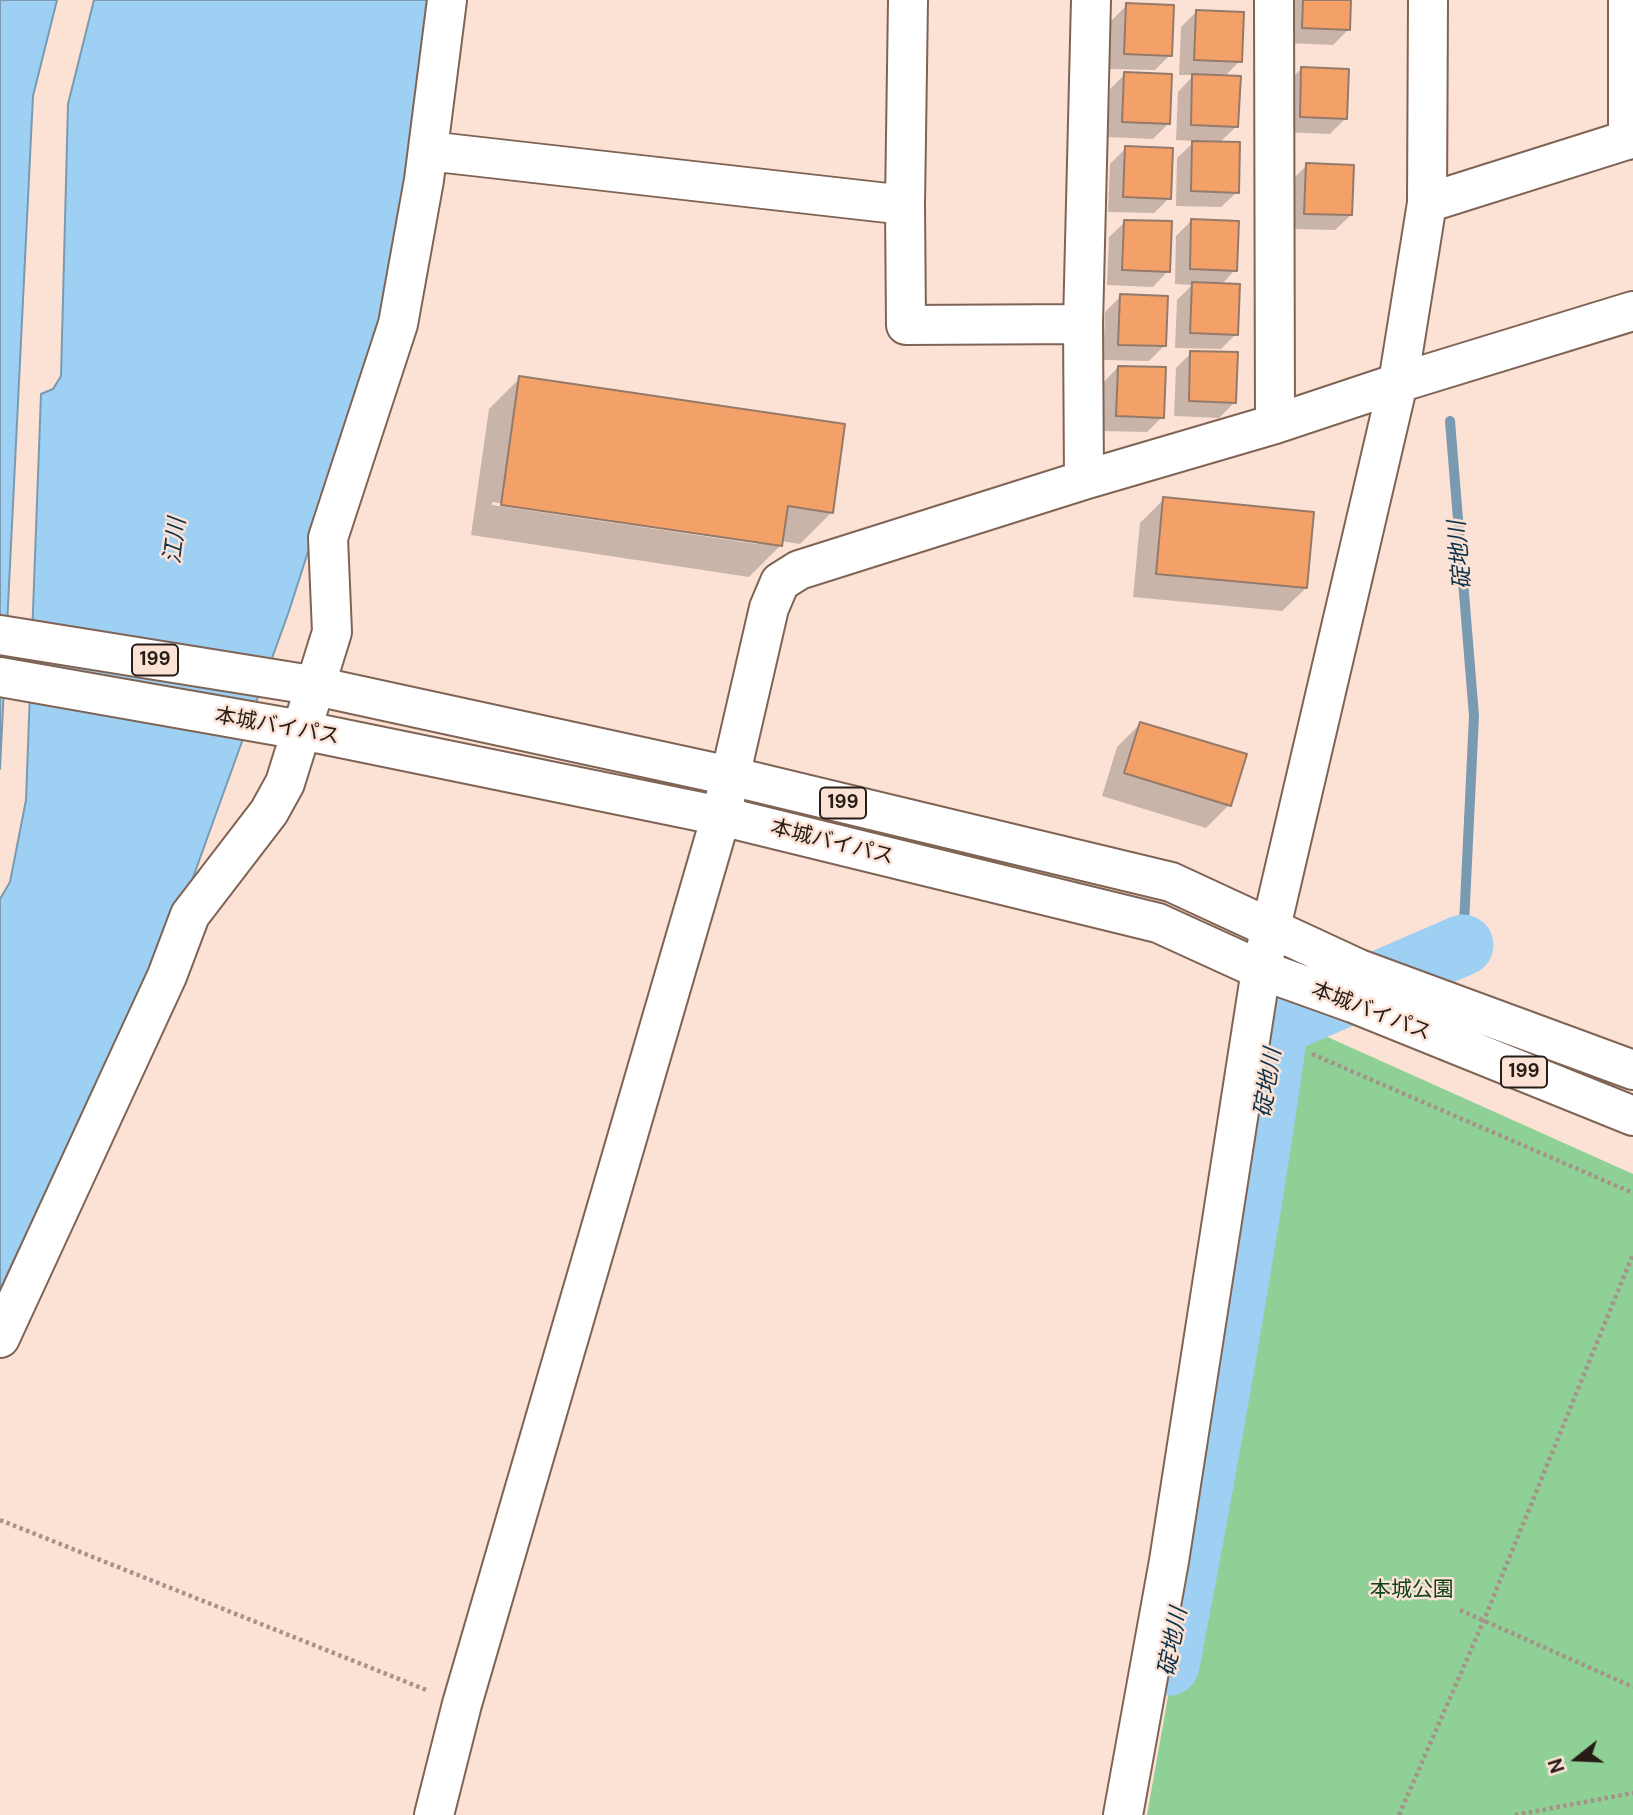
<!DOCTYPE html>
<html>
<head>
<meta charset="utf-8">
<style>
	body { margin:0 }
	#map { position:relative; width:1633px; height:1815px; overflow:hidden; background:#fce2d5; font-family:"DM Sans",sans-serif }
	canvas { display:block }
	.north { position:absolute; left:1542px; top:1724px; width:70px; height:70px; -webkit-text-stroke:5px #fce2d5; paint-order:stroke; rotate:252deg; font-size:19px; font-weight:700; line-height:28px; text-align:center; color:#271c16 }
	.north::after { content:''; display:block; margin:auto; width:24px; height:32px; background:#271c16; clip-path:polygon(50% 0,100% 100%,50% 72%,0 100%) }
</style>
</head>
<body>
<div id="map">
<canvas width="1633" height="1815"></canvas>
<div class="north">N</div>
</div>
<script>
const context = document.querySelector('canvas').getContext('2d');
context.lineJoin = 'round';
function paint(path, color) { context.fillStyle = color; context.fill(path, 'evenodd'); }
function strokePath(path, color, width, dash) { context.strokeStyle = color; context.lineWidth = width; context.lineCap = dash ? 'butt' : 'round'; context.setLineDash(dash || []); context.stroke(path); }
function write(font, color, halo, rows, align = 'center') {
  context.font = font + ' "DM Sans","Noto Sans JP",sans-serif'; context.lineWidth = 5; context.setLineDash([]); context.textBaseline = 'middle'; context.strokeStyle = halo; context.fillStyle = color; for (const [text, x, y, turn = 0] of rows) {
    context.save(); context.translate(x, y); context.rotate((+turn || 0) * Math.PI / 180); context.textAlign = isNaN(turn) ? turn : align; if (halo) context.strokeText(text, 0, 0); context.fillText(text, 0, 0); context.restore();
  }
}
paint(new Path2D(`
	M1303,1026L1633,1174V1815H1147L1284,1042Z`), '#8ed096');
const water = new Path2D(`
	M0,0H57L33,96L0,769Z
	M94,0H430L393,287L289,611L186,897L0,1307V899L10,882L26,800L41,394L53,389L61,376L68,104Z`);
paint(water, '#9ed0f4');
strokePath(water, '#7a9ab1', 2);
paint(new Path2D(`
	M1289,0H1350L1349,29L1333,45L1288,43Z
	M1127,5L1170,55L1155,70L1109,69L1111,21Z
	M1196,12L1240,61L1224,77L1237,126L1219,143L1237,192L1221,207L1176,206L1177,158L1195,141L1176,140L1178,92L1194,75H1179L1181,27Z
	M1302,68L1345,119L1330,134L1285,132L1286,84Z
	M1125,74L1169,123L1153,139L1107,137L1110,89Z
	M1126,148L1169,198L1154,213L1108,212L1110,164Z
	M1307,165L1351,215L1335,230L1290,229L1291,181Z
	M1192,220L1235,270L1221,285L1236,334L1221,349L1175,348L1177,300L1192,285L1175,284L1176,236Z
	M1125,222L1168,271L1153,287L1107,285L1109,237Z
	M1121,296L1164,346L1149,361L1103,360L1105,312Z
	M1191,353L1235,402L1219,418L1174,416L1176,368Z
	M1118,367L1162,417L1147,432L1101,431L1103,383Z
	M520,378L831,513L800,544L781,541L780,546L749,577L471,535L489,409ZM492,502L757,541V544L492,505Z
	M1164,499L1306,588L1282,611L1133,597L1140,523Z
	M1140,724L1229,805L1206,828L1102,796L1117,747Z`), '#0003');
strokePath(new Path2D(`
	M1450,421L1474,716L1463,945`), '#7a9ab1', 10);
strokePath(new Path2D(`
	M1169,1665C1210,1452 1248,1240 1278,1025L1463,945`), '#9ed0f4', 61);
const building = new Path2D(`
	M1303,0H1351L1350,30L1302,28Z
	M1126,3L1174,5L1172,56L1124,54Z
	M1196,10L1244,12L1242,62L1194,60Z
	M1301,67L1349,69L1347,119L1300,117Z
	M1124,72L1172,74L1170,124L1122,122Z
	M1192,74L1241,76L1238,127L1191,125Z
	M1192,141L1240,142L1239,193L1191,191Z
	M1125,146L1173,148L1171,199L1123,197Z
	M1306,163L1354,165L1352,215L1304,214Z
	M1191,219L1239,221L1237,271L1190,269Z
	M1124,220L1172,221L1170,272L1122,270Z
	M1192,282L1240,284L1238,335L1190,333Z
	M1120,294L1168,296L1166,346L1118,345Z
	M1190,351L1238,352L1236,403L1189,401Z
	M1118,366L1166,367L1164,418L1116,416Z
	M519,376L845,424L833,513L788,506L782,546L501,505Z
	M1163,497L1314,512L1307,588L1156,574Z
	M1140,722L1247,754L1231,806L1124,773Z`);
paint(building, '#f3a169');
strokePath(building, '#957a69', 2);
const minor = new Path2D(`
	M908,0L905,205L906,325L1083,324
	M1274,0L1275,424
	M1628,140V0
	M428,151L905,205
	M1427,203L1633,138
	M1084,480L1083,324L1091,0
	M0,1338L167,976L190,915L269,812L285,783L332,632L328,538L398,324L424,180L447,0
	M434,1815L462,1704L721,816L769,608L780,582L799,570L1084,480L1275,424L1398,383L1427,203L1428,0
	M1123,1815L1169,1561L1261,970L1398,383L1633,311`);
const highway = new Path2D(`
	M0,635L311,685L730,776L1171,882L1359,969L1633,1070
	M0,677L301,730L721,816L1158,923L1261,970L1353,1003L1633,1116`);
strokePath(minor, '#7f6455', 42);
strokePath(highway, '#7f6455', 42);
strokePath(new Path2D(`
	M1312,1054L1633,1193
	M0,1520L429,1691
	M1460,1610L1633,1687
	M1399,1815L1484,1620L1633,1254
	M1515,1815L1633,1793`), '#a69288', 4.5, [3.5, 3.5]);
strokePath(minor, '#fff', 38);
strokePath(highway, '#fff', 38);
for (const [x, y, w] of [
	[155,660,46],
	[843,803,46],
	[1524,1072,46]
]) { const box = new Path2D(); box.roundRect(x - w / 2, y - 15.5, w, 31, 5); context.fillStyle = '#fce2d5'; context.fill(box); strokePath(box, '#271c16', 2); }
write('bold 19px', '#271c16', null, [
	["199",155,660],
	["199",843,803],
	["199",1524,1072]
]);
write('21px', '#271c16', '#fce2d5', [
	["本城バイパス",277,727,10],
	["本城バイパス",832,843,14],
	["本城バイパス",1371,1012,21]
]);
write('21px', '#0b441a', '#fce2d5', [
	["本城公園",1412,1590]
]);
write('italic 23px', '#0b324a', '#fce2d5', [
	["江川",176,541,-83],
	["碇地川",1461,555,-95],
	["碇地川",1269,1083,-81],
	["碇地川",1174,1642,-79]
]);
</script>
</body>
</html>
